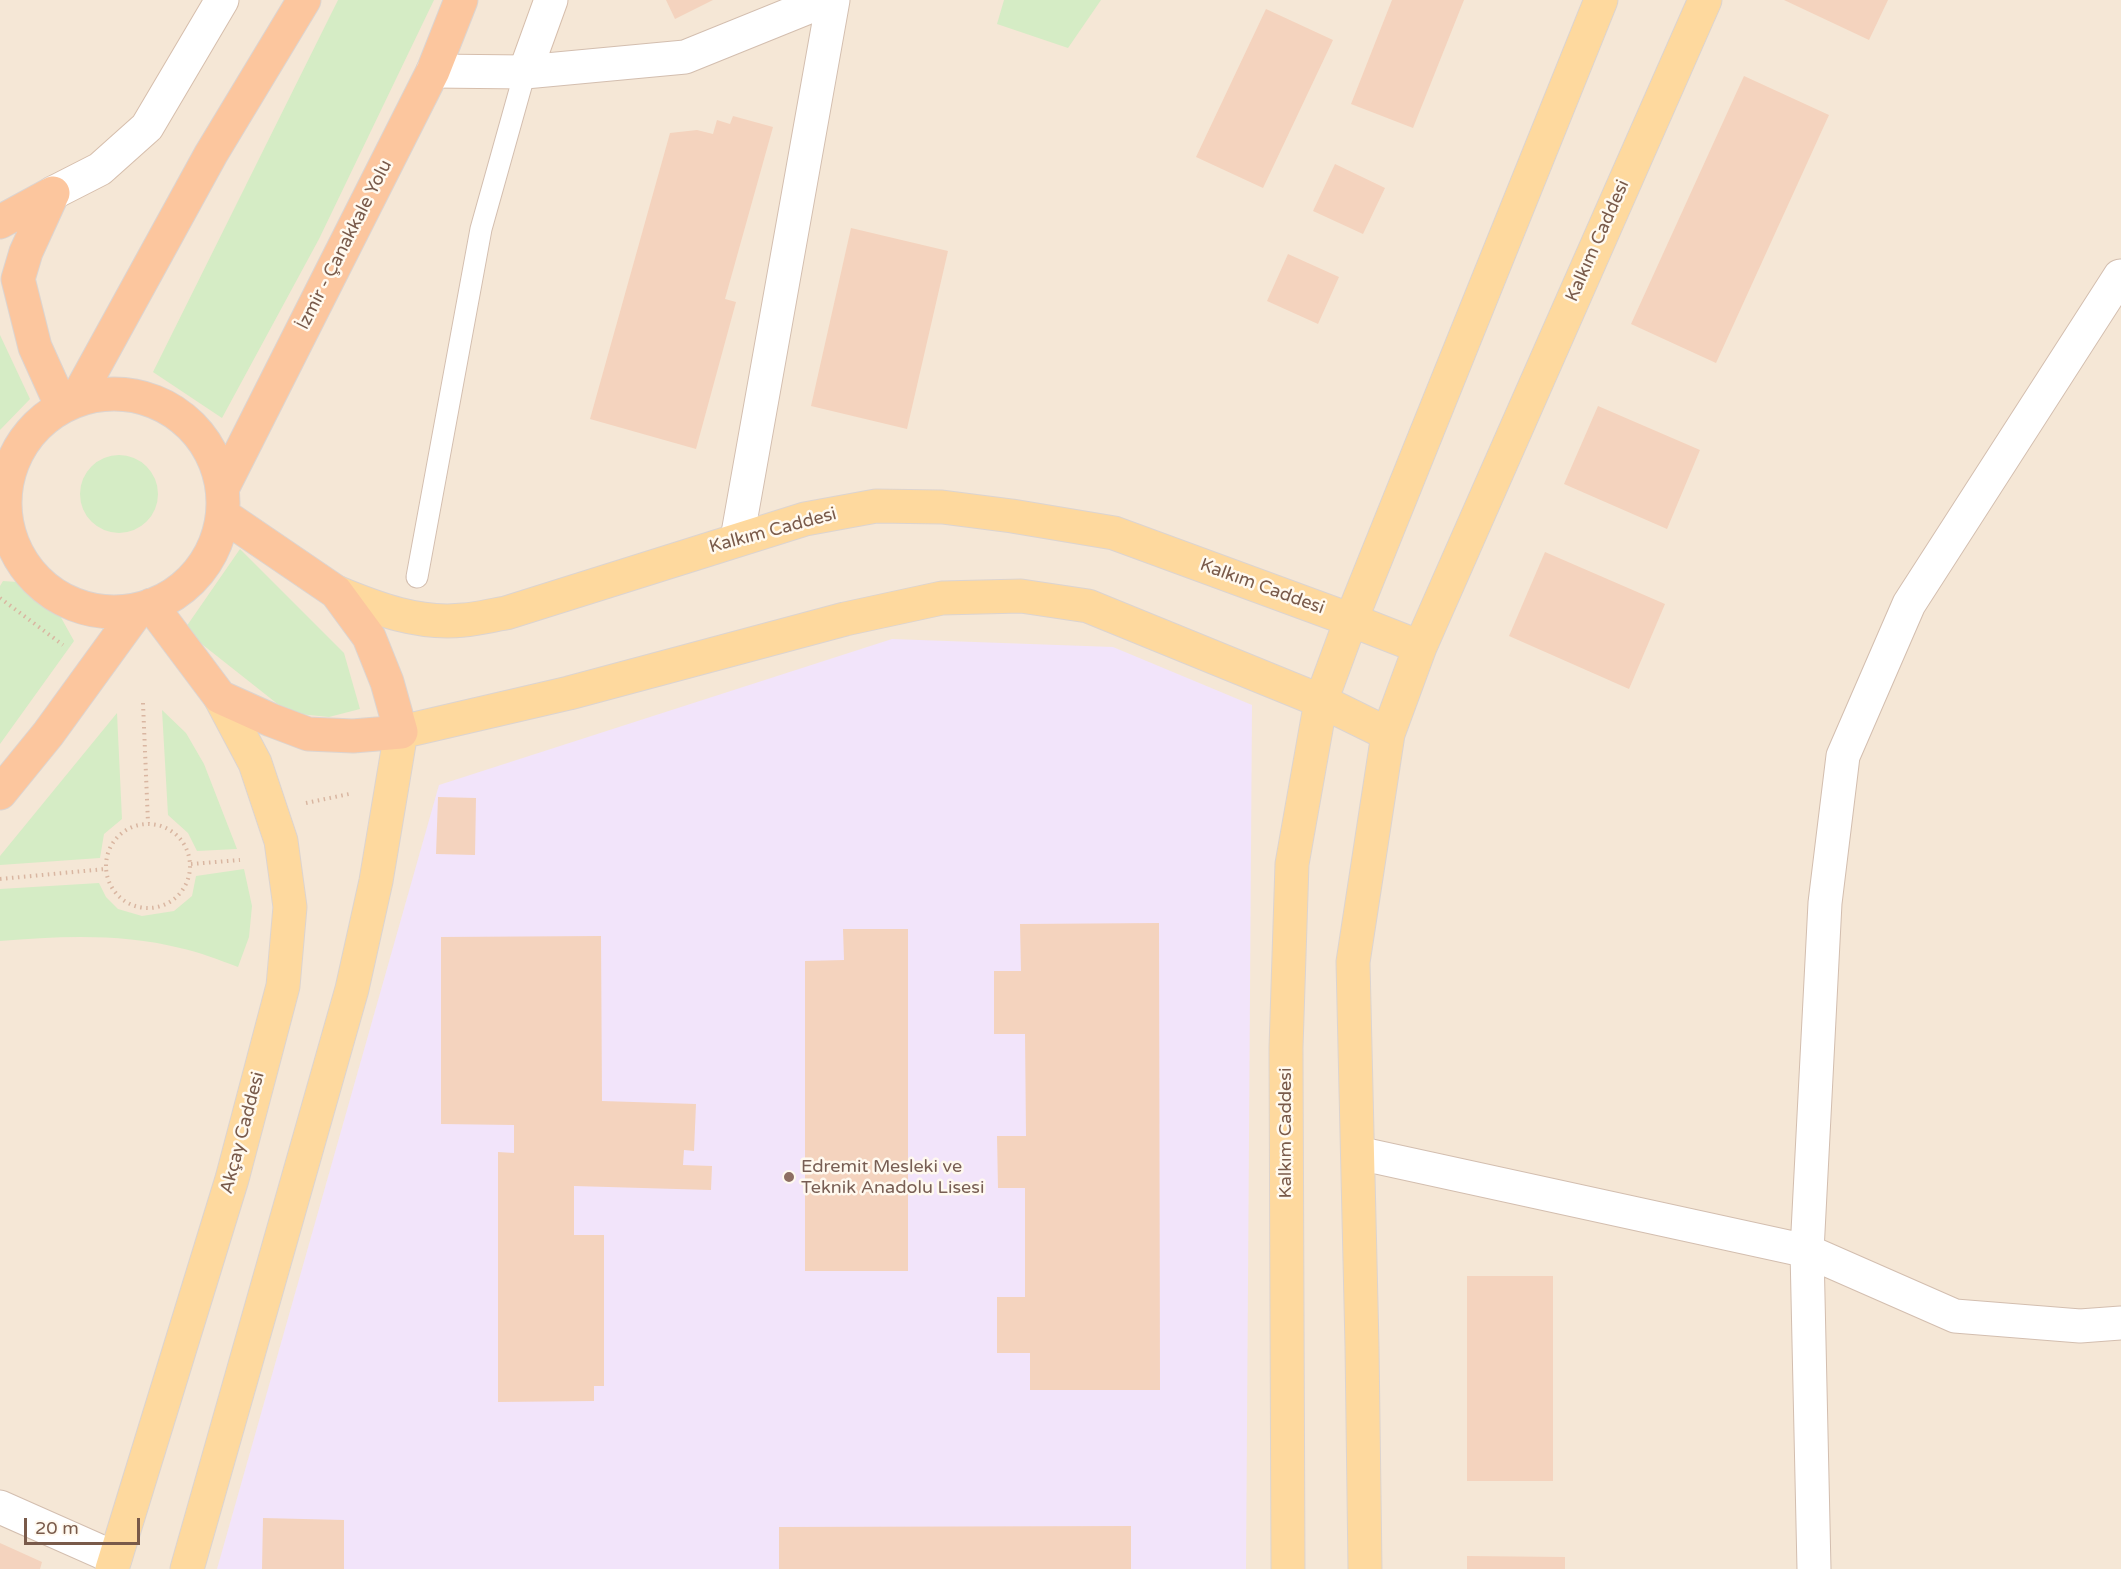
<!DOCTYPE html>
<html>
<head>
<meta charset="utf-8">
<style>
	body { margin:0 }
	#map { position:relative; width:2121px; height:1569px; overflow:hidden; background:#fdf5e8; font-family:"Varela Round",sans-serif }
	canvas { display:block }
	.scale { position:absolute; left:24px; top:1518px; width:116px; height:27px; box-sizing:border-box; border:3px solid #795a4a; border-top:0; padding-left:8px; font-size:18px; line-height:21px; white-space:nowrap; color:#795a4a; -webkit-text-stroke:4px #fff9ef; paint-order:stroke }
</style>
</head>
<body>
<div id="map">
<canvas width="2121" height="1569"></canvas>
<div class="scale">20 m</div>
</div>
<script>
const context = document.querySelector('canvas').getContext('2d');
context.lineJoin = 'round';
function paint(path, color) { context.fillStyle = color; context.fill(path, 'evenodd'); }
function strokePath(path, color, width, dash) { context.strokeStyle = color; context.lineWidth = width; context.lineCap = dash ? 'butt' : 'round'; context.setLineDash(dash || []); context.stroke(path); }
function write(font, color, halo, rows, align = 'center') {
  context.font = font + ' "Varela Round",sans-serif'; context.lineWidth = 5; context.setLineDash([]); context.textBaseline = 'middle'; context.strokeStyle = halo; context.fillStyle = color; for (const [text, x, y, turn = 0] of rows) {
    context.save(); context.translate(x, y); context.rotate((+turn || 0) * Math.PI / 180); context.textAlign = isNaN(turn) ? turn : align; if (halo) context.strokeText(text, 0, 0); context.fillText(text, 0, 0); context.restore();
  }
}
paint(new Path2D(`
	M0,0H2121V1569H0Z`), '#f5e7d6');
paint(new Path2D(`
	M892,639L1113,647L1252,705L1246,1569H217L439,785Z`), '#f2e4fa');
paint(new Path2D(`
	M338,0H434L319,239L222,418L153,372Z
	M1004,0H1101L1068,48L997,24Z
	M0,335L30,399L0,430Z
	M80 494a39 39 0 1 1 78 0a39 39 0 1 1-78 0Z
	M240,549L344,653L360,709L329,717L289,713L184,630Z
	M3,581L32,583L58,612L74,641L0,744V586Z
	M162,710L186,733L204,764L237,849L197,851L188,833L168,815Z
	M117,713L122,819L104,834L100,858L0,865V856Z
	M244,869L252,906L249,937L238,967C219,960 200,952 180,948C122,933 59,936 0,941V889L99,883L106,897L118,909L142,916L174,911L192,896L196,876Z`), '#d5ecc5');
paint(new Path2D(`
	M666,0H713L675,19Z
	M1392,0H1464L1413,128L1351,104Z
	M1784,0H1888L1869,40Z
	M1266,9L1333,40L1263,188L1196,157Z
	M1744,76L1829,115L1716,363L1631,324Z
	M733,116L773,127L725,299L736,302L696,449L590,419L670,133L697,130L713,134L717,120L730,124Z
	M1335,164L1385,188L1363,234L1313,211Z
	M851,228L948,251L907,429L811,406Z
	M1288,254L1339,277L1318,324L1267,301Z
	M1598,406L1700,450L1667,529L1564,484Z
	M1545,552L1665,604L1629,689L1509,636Z
	M438,797L476,798L475,855L436,854Z
	M1159,923L1160,1390H1030V1353H997V1297H1025V1188H998L997,1136H1026L1025,1034H994V971H1021L1020,924Z
	M843,929H908V1271H805V961L844,960Z
	M601,936L602,1101L696,1104L694,1151L684,1150L683,1165L712,1166L711,1190L574,1186V1235H604V1386H594V1401L498,1402V1152L514,1153V1125L441,1124V937Z
	M1467,1276H1553V1481H1467Z
	M263,1518L344,1520V1569H262Z
	M1131,1526V1569H779V1527Z
	M0,1543L42,1562L40,1569H0Z
	M1467,1556L1565,1557V1569H1467Z`), '#f4d3be');
const service = new Path2D(`
	M417,577L481,229L525,72`);
const minor = new Path2D(`
	M525,72L685,57L826,0
	M737,539L833,0
	M1358,1153L1807,1251L1955,1316L2080,1326L2121,1323
	M0,1507L115,1558
	M1814,1569L1807,1251L1825,903L1843,756L1909,604L2120,276`);
const secondary = new Path2D(`
	M433,71L525,72L551,0
	M53,193L100,169L147,127L222,0`);
const primary = new Path2D(`
	M336,592C377,609 419,625 464,620C478,619 492,615 506,613L805,519L876,506L942,507L1012,516L1114,533L1351,620L1420,647
	M112,1569L232,1179L283,986L290,907L281,841L255,763L220,697
	M187,1569L352,989L376,881L401,732L569,693L845,619L942,598L1021,596L1088,606L1321,701L1388,734
	M1288,1569L1286,1048L1292,864L1321,701L1351,620L1601,0
	M1365,1569L1362,1346L1353,962L1388,734L1420,647L1705,0`);
const trunk = new Path2D(`
	M53,193L26,252L18,279L35,347L62,407
	M0,222L53,193
	M5 503a109 109 0 1 1 218 0a109 109 0 1 1-218 0Z
	M76,400L211,154L304,0
	M223,487L433,71L461,0
	M151,605L220,697L271,720L308,734L353,736L401,732L387,682L369,637L336,592L223,515
	M0,793L48,734L138,610`);
strokePath(service, '#d3beaf', 23);
strokePath(minor, '#d3beaf', 35);
strokePath(secondary, '#d6beac', 35);
strokePath(primary, '#dcd4d0', 35);
strokePath(trunk, '#dcd4d0', 35);
strokePath(new Path2D(`
	M0,598L63,645
	M143,703L148,823
	M306,803L349,794
	M106 866a42 42 0 1 1 84 0a42 42 0 1 1-84 0Z
	M191,864L240,860
	M0,879L105,869`), '#d9b6a1', 4, [1.5, 4.5]);
strokePath(service, '#fff', 21);
strokePath(minor, '#fff', 33);
strokePath(secondary, '#fff', 33);
strokePath(primary, '#fed99e', 33);
strokePath(trunk, '#fcc69e', 33);
for (const [x, y, r, color] of [
	[789,1177,6,"#8d6e63"]
]) { const dot = new Path2D(); dot.arc(x, y, r, 0, 2 * Math.PI); context.fillStyle = color; context.fill(dot); strokePath(dot, '#fff9ef', 2); }
write('18px', '#795a4a', '#fff9ef', [
	["Kalkım Caddesi",1598,241,-66],
	["İzmir - Çanakkale Yolu",345,245,-63],
	["Kalkım Caddesi",773,531,-15],
	["Kalkım Caddesi",1262,587,20],
	["Akçay Caddesi",243,1133,-75],
	["Kalkım Caddesi",1286,1133,-90]
]);
write('18px', '#785e54', '#fff9ef', [
	["Edremit Mesleki ve",801,1167],
	["Teknik Anadolu Lisesi",801,1188]
], 'left');
</script>
</body>
</html>
